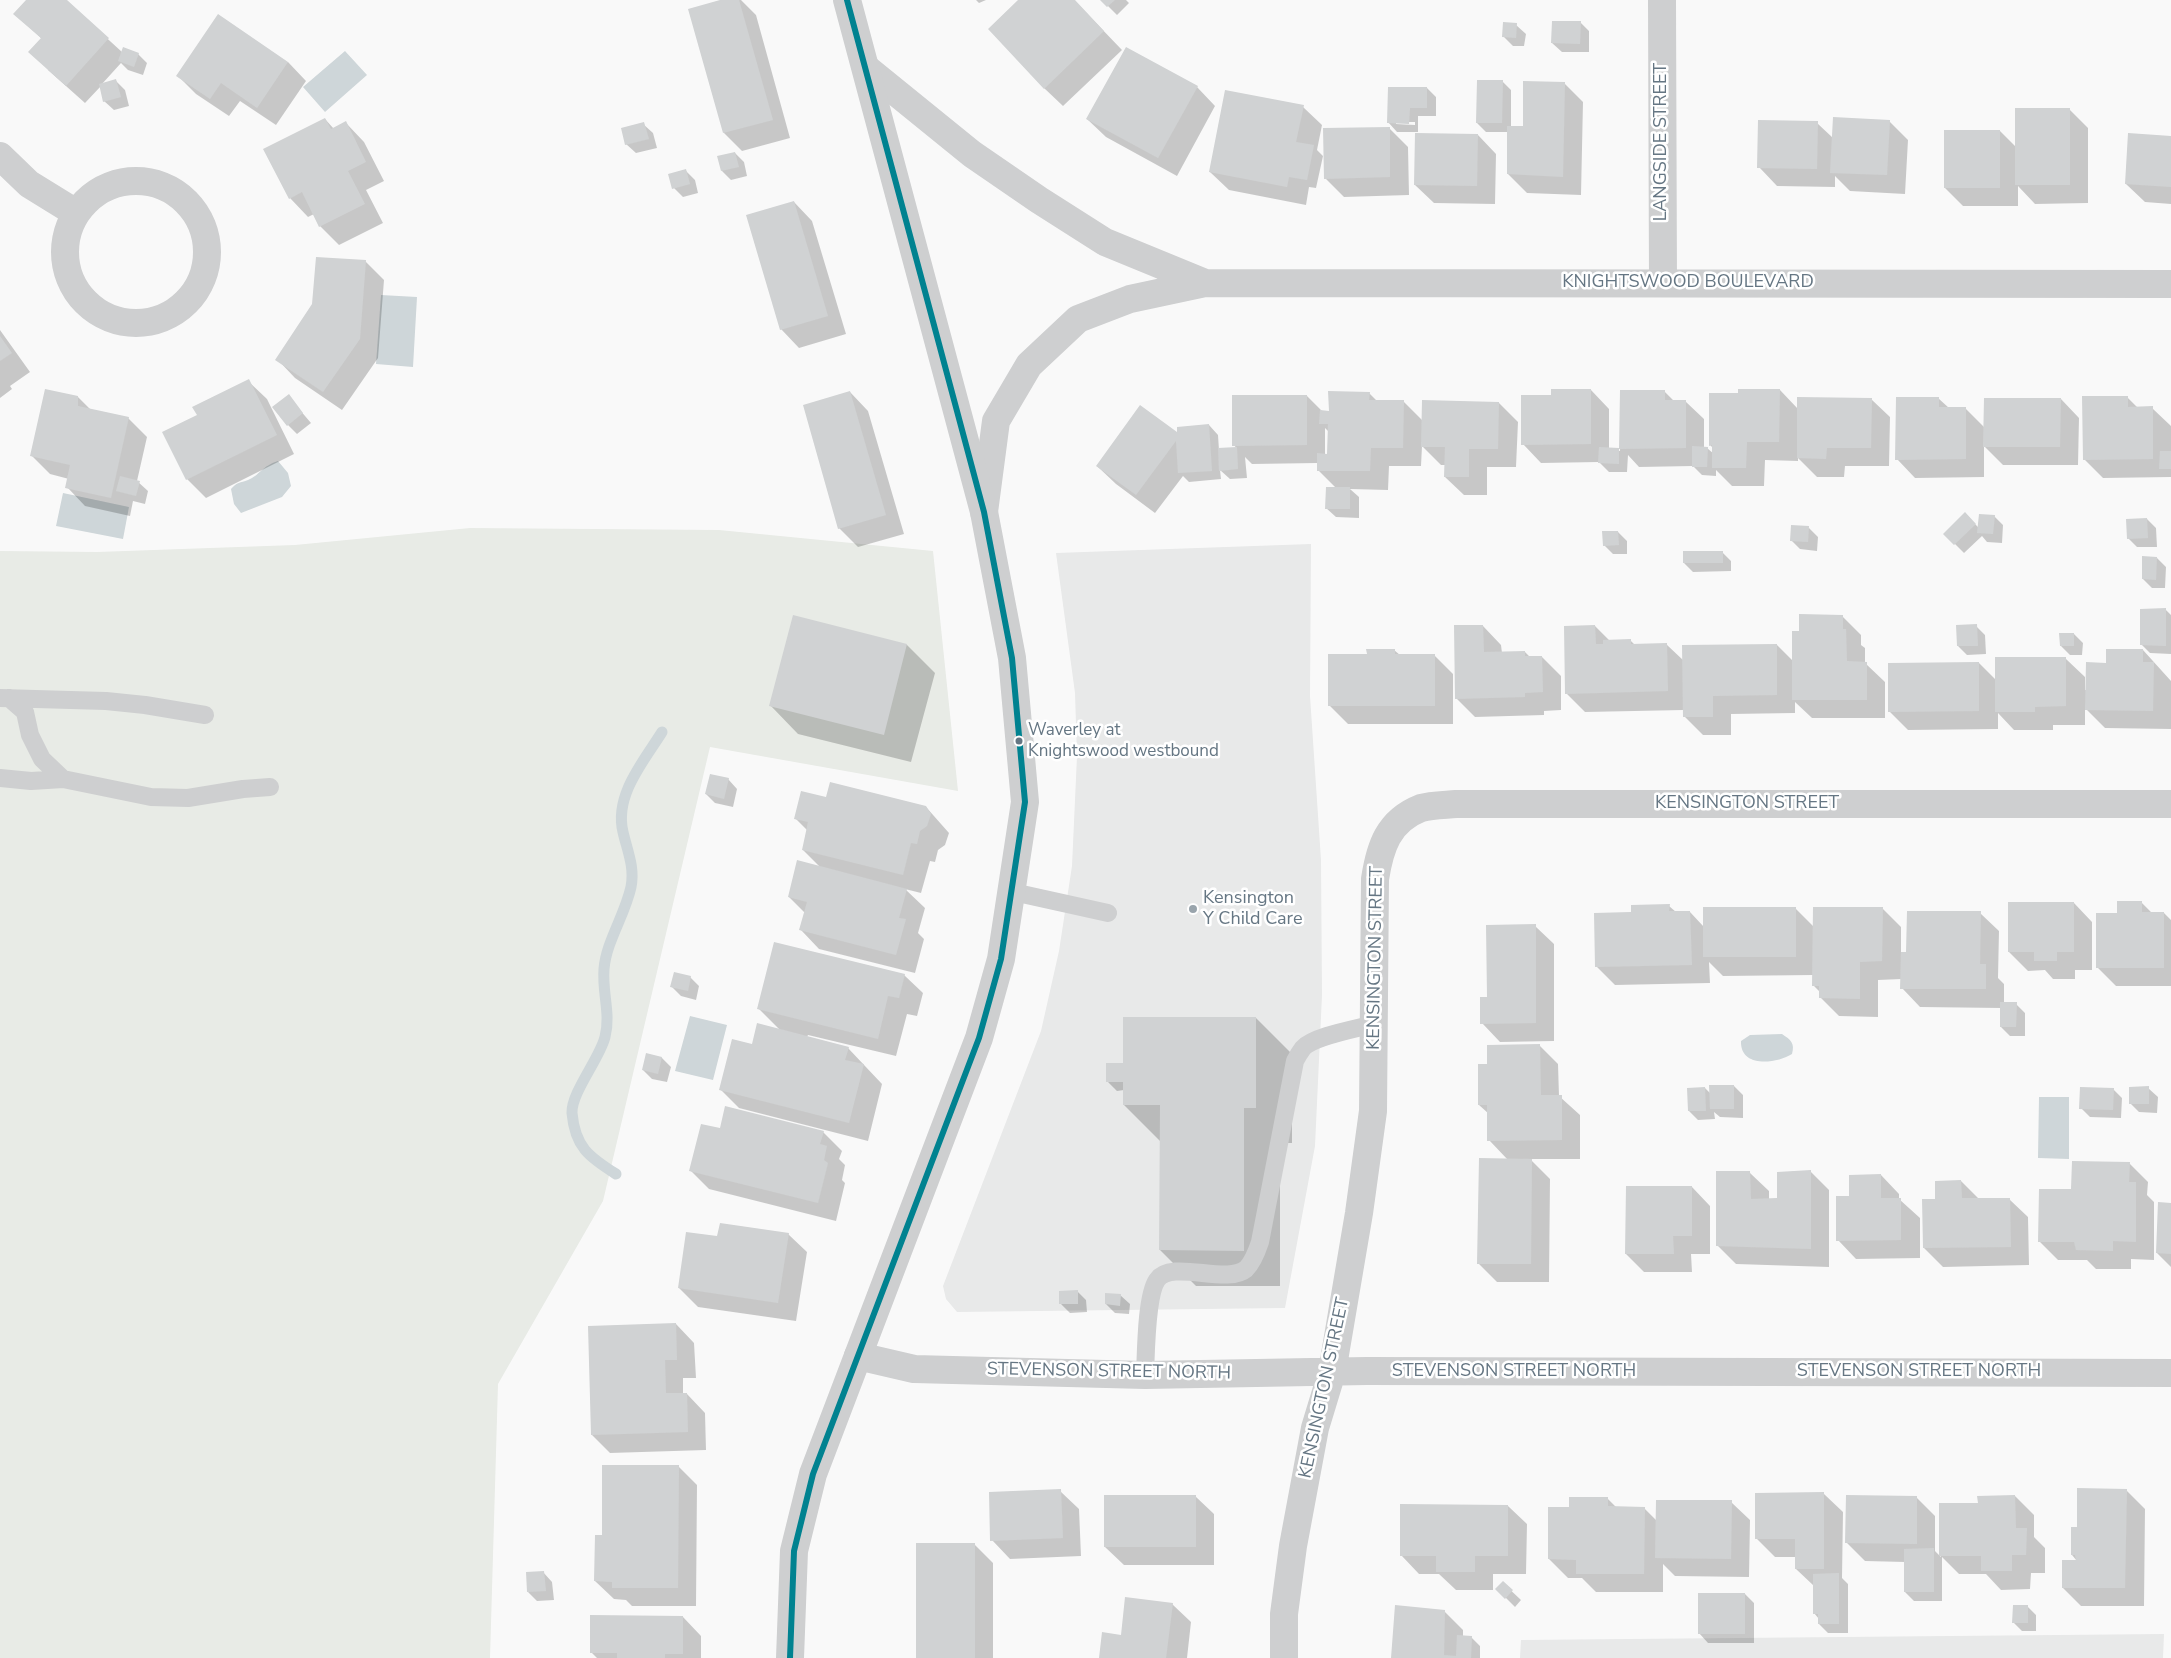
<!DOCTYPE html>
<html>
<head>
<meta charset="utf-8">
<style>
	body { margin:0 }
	canvas { display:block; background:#f9f9f9 }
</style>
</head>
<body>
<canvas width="2171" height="1658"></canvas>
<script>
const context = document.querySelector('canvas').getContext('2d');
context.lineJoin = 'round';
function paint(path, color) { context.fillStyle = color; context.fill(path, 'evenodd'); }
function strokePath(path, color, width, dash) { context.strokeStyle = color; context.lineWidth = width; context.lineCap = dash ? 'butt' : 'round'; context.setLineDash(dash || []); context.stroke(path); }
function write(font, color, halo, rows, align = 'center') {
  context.font = font + ' "Nunito Sans",sans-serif'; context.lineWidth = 5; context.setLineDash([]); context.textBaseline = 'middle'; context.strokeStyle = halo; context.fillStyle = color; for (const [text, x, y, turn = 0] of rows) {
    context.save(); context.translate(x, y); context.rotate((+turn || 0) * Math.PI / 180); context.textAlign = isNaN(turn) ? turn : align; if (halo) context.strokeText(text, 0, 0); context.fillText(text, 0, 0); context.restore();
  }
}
paint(new Path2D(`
	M1311,544L1310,696L1321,860L1322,995L1315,1146L1285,1308L957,1312L946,1299L943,1286L1041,1031L1059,951L1072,866L1077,756L1075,693L1056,553Z
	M2164,1634L2163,1658H1520L1521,1640Z`), '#e8e9e9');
paint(new Path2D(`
	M470,528L719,530L933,551L958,791L710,747L603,1201L498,1384L490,1658H0V551L97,552L295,545Z`), '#e8ebe6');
paint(new Path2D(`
	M345,51L367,75L325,112L303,87Z
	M381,295L417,297L413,367L376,364Z
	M278,461L288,473L291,486L282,497L241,513L234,504L231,489C237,482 240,483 248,480C260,475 262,466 278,461Z
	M63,493L129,507L123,539L56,526Z
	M690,1016L727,1025L713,1080L675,1071Z
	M1782,1034C1791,1040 1795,1043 1792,1054C1776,1064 1740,1068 1741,1041L1750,1035Z
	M2039,1097H2069V1159L2038,1158Z`), '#ced6d9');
paint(new Path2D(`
	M28,0H65L122,52L138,54L147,63L143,75L128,70L121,63L102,84L116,81L125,90L129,106L114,110L104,101L101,86L85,103L48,70L42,39L15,14Z
	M724,0H741L756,15L790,138L742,151L724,133L689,10Z
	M976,0H986L979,3Z
	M1020,0H1074L1122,50L1063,106L1044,88Z
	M1102,0H1126L1129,3L1117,15Z
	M1580,22L1589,31V52H1562L1552,43Z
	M1516,25L1526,34L1524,46H1513L1504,37Z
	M288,62L306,81L276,125L240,101L229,116L196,94L178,76Z
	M1502,81L1511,90V127H1525L1564,83L1583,102L1581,195L1527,193L1508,174L1509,132H1486L1477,123Z
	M1197,87L1215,106L1177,176L1106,137L1087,119Z
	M1427,88L1436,97V116H1418V132H1397L1388,122ZM1396,122H1415V125L1396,124Z
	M1303,107L1322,125L1317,150L1323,156L1316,188L1309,187L1306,205L1229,190L1210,172Z
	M2069,109L2088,128V203L2035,204L2018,186V206H1963L1945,188L2000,131L2017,148Z
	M325,119L334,129L346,123L364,142L384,181L366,190L383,223L339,245L320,226L314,214L308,217L290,198Z
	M1889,121L1908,140L1905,194L1850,191L1835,176V187L1777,186L1759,167L1817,123L1833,138Z
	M643,124L653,133L657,148L636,153L626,144Z
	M1389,128L1408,147L1409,195L1344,197L1325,178Z
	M1478,135L1496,154L1495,204L1434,203L1415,185Z
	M2171,137V204L2145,202L2126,184Z
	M735,153L744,162L747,176L731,180L722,171L718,157Z
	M686,171L695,180L698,193L683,197L674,188Z
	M794,202L812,221L846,334L799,348L781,329Z
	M365,261L384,280L378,358L342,410L295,378L277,359Z
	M0,330L30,372L10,386L12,389L0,398Z
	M248,381L267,399L294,454L206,498L187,479L198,416Z
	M1591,390L1609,409V449L1620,451L1621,391H1664L1674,401H1685L1704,419V448H1707L1714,454V449L1710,445L1739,394L1780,390L1798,409L1871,399L1890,417L1889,466H1845L1844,477H1817L1798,458V461L1765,460L1764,486H1732L1716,470V476L1702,475L1693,466L1639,467L1628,455L1627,472H1609L1599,462L1541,463L1523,444L1552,396Z
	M850,392L868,411L904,534L858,547L839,528Z
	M1369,393L1377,401L1404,402L1423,421L1499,403L1518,422L1516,467H1487V495H1464L1445,477L1446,465H1441L1422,446L1421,466H1389L1388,490L1350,489L1359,497V518L1336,517L1326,508L1336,488L1318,470V463L1252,464L1245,457L1247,478L1230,479L1220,470L1221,479L1189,482L1183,476L1155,513L1116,484L1097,466L1209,425L1218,435L1219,450L1237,449L1234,445L1307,396L1322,411L1329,412ZM1325,428L1329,432V455H1325Z
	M288,396L311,423L297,434L288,425Z
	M78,397L91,410L128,418L147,437L137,481L148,491L145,504L133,501L130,516L85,506L67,487L69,479L50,474L32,456Z
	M2127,397L2138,408H2152L2171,426V477L2103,478L2084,459Z
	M1938,398L1949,408H1965L1985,428L2061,399L2079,418L2078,465H2003L1984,446V477L1915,478L1897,459Z
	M1965,514L1979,528L1994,516L2003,525L2002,543L1987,542L1982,536L1964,553L1945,534Z
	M2147,519L2156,528L2157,547H2137L2128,538Z
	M1809,528L1818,537L1817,551L1800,549L1791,540Z
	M1618,532L1627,541V554H1613L1604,545Z
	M1722,552L1731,561V571L1693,572L1684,563Z
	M2157,558L2166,567L2165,588H2152L2143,579Z
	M2165,609L2171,615V654L2150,653L2141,644Z
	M1842,616L1861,635V645L1865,648V663L1885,682V718H1812L1795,702V713L1731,714V735H1703L1684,716V710L1585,712L1567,694L1595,626L1610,641L1630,640L1635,645L1666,644L1684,661L1777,645L1794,662L1800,632Z
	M794,617L907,645L935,673L911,762L798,734L771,706Z
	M1483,626L1501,645L1502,653L1525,652L1530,657H1542L1561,676V710L1544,711V715L1475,717L1457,699Z
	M1976,626L1985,635L1986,654L1967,655L1958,646Z
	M2074,634L2083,643L2082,655H2070L2061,646Z
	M1394,650L1400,655H1434L1453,674V724H1348L1329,705L1368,655Z
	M2143,650L2171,681V729L2105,728L2085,708V725H2053V730H2014L1998,713V729L1908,730L1889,711L1979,663L1996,680L2066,659L2085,677V690H2087L2107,664Z
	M728,779L737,789L733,807L715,803L706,794Z
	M827,799L926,807L949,833L945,845L938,850L935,862L930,861L921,893L905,889L925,908L918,933L924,939L915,973L819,949L801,930L805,913L789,897L821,868L803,850L808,831L796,819Z
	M2141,902L2152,913H2164L2171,920V986H2116L2098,968L2118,915Z
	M2074,903L2092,922V970H2075V979H2053L2045,970L2028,971L2009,952Z
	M1669,906L1676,912H1690L1704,927L1795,908L1814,927L1883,909L1901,927V953H1908L1980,913L1999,931L1998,978L2004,984V1003L2016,1004L2025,1013V1036H2010L2001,1027V1008L1920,1007L1902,988V979L1878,980V1017L1839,1016L1821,998V993L1814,986V975L1723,976L1709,962L1710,983L1615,985L1596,966L1632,913Z
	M1535,926L1554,944V1041L1500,1042L1482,1023L1488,998Z
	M904,975L923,993L917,1016L907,1014L896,1056L808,1035L807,1037L848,1048L882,1084L868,1141L739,1108L721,1090L753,1046L780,1030L759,1009Z
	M690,977L699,986L696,1000L681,996L672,987Z
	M1256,1018L1292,1054V1143H1280V1286H1196L1160,1250L1161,1142L1124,1105V1090L1117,1091L1108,1082L1124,1066Z
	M1540,1046L1558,1064L1559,1096L1580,1115V1159H1530L1550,1179L1549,1282H1497L1478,1263L1508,1160L1489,1140V1114L1479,1105Z
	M647,1054L662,1058L671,1067L667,1082L652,1079L643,1070Z
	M1734,1086L1743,1095V1118L1720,1117L1714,1112L1715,1119L1698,1120L1689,1111L1705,1088L1711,1094Z
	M2148,1088L2158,1097L2157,1113L2139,1112L2130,1103Z
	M2113,1089L2122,1098L2121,1118L2090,1117L2081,1108Z
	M720,1130L823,1132L842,1151L839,1159L845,1165L842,1180L845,1183L836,1221L709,1189L690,1170Z
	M2129,1163L2148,1182L2147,1195L2154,1202V1260L2131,1259V1269H2096L2087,1260H2058L2039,1241L2072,1190Z
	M1811,1172L1829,1190V1267L1736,1264L1717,1245L1750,1173L1769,1191V1200H1778Z
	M1881,1175L1899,1194V1199L1920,1218V1258L1856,1259L1838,1240L1850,1197Z
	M1961,1181L1979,1199H2009L2028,1217L2029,1265L1943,1267L1924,1248L1936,1200Z
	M1692,1187L1710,1206V1254H1691L1692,1272H1644L1626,1254Z
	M2171,1204V1267L2157,1253Z
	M788,1234L807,1252L796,1321L698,1307L679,1288L718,1238Z
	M1077,1291L1086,1300L1087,1312L1070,1313L1061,1304Z
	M1120,1295L1130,1304L1129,1314L1115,1313L1106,1304Z
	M676,1324L694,1343L696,1378H683V1394H687L705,1413L706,1450L610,1453L592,1435Z
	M678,1466L697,1485L696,1606H632L626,1600L614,1599L595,1581Z
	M2126,1490L2145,1509L2144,1606H2081L2063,1588L2077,1561L2072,1555L2078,1529Z
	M1060,1491L1079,1509L1081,1556L1010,1559L992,1540Z
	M1824,1494L1843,1512L1842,1578L1848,1584V1633H1828L1819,1624V1619L1814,1613V1586L1796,1569V1557H1775L1756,1538Z
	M1195,1496L1214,1514V1565H1124L1105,1547Z
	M2015,1496L2034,1515V1537L2045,1548V1573H2031L2030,1589L2001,1590L1986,1574H1959L1942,1557V1601H1914L1905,1592V1562L1865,1561L1847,1543L1916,1497L1935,1516V1551L1941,1557L1940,1504H1979Z
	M1607,1498L1617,1508H1644L1657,1521L1731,1502L1750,1520L1749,1577L1675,1576L1663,1564V1592H1596L1582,1578H1568L1549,1559L1570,1508Z
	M1508,1506L1527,1524L1526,1574H1493V1590H1456L1439,1574H1419L1401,1555Z
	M974,1544L993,1563V1658H917Z
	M543,1572L552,1582L554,1600L537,1601L528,1592Z
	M1503,1583L1521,1600L1515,1607L1497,1589Z
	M1745,1594L1754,1603V1643H1708L1699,1633Z
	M1172,1604L1191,1622L1187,1658H1100L1122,1636Z
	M2027,1606L2036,1615V1631H2022L2013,1622Z
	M1444,1611L1463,1630V1637H1471L1480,1646V1658H1392Z
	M683,1617L701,1636V1658H597L591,1652Z`), '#0003');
strokePath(new Path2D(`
	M616,1174C589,1157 575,1147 572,1113C571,1093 600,1058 605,1037C611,1014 602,993 604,969C606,942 625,915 631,887C635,867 627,850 623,832C614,795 644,761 662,732`), '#ced6d9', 11);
paint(new Path2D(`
	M26,0H67L109,38L66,86L28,52L41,38L13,14Z
	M720,0H739L773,120L723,133L688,9Z
	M1018,0H1075L1104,31L1044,89L988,29Z
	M1100,0H1115L1107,7Z
	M218,14L288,62L257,108L221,83L210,99L176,76Z
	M1552,21H1581L1580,44L1551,43Z
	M1503,22L1517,23L1516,38L1502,37Z
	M123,47L139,53L134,67L118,61Z
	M1126,47L1198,86L1158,158L1086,119Z
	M116,79L121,97L103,102L99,84Z
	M1477,80H1503L1502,123H1476Z
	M1523,81L1565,82L1563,177L1507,174V126H1523Z
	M1388,87H1427V108H1410L1409,124L1387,123Z
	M1225,90L1304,105L1296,142L1314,145L1307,180L1289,177L1287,187L1209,172Z
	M2015,108H2070V185H2015Z
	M1833,117L1890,120L1887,175L1830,173Z
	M325,118L331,129L346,121L366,162L348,171L365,204L319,227L302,192L289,199L263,149Z
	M1758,120L1818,121L1817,169L1757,168Z
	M644,122L649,139L625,145L621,128Z
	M1390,127V177L1324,179L1323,128Z
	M1944,130H2000V188H1944Z
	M1415,133L1478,134L1477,186L1414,185Z
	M2128,133L2171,136V187L2125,184Z
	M735,152L739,167L721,171L717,156Z
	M686,169L690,184L672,189L668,174Z
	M794,201L828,316L780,330L746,215Z
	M316,257L366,260L360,339L323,392L275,360L312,304Z
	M0,336L12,353L0,361Z
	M249,379L277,435L186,480L162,432L197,415L192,407Z
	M45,389L78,396V406L129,417L111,498L65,488L70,465L30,456Z
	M1551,389H1591V444L1521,445V395H1551Z
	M1738,389H1780L1779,442H1747L1746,468H1712V445L1709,446V393H1738Z
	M1620,390H1665V400H1686V448L1619,449Z
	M850,391L886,515L838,529L803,405Z
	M1328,391L1370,392L1369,400H1404L1403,448H1371L1370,471H1317V453L1327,454L1328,424H1319L1320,410L1329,411Z
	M289,394L303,413L287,426L272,407Z
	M1232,395H1307V445L1232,446Z
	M2082,396H2128V407L2153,406V459L2083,460Z
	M1797,397L1872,398L1871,448H1827L1826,459L1797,458Z
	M1896,397H1939V407H1966V459L1895,460Z
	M1984,398H2061L2060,447H1983Z
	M1422,400L1499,402L1498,449H1469V477H1444L1445,447H1421Z
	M1140,405L1177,432V427L1209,424L1212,471L1178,473L1176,441L1136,495L1096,466Z
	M1692,446L1708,447L1707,467H1692Z
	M1237,447L1238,469L1219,471L1218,448Z
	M1599,447L1619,448V464L1598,463Z
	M2160,451H2171V469H2159Z
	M120,476L140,481L136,496L116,491Z
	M1326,487H1350V509H1325Z
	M1965,512L1976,524L1954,545L1943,534Z
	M1979,514L1995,515L1993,534L1977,533Z
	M2147,518L2148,538L2127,539L2126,519Z
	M1791,525L1809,526L1808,542L1790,541Z
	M1602,531H1618L1619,545L1603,546Z
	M1683,551H1723V563H1683Z
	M2142,556L2157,557L2156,580L2142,579Z
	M2166,608V646L2140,645V609Z
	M1799,614L1843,615V629H1846L1847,661L1867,662V700H1792V631H1799Z
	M793,615L907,644L884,735L769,706Z
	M1977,624L1978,646H1957L1956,625Z
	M1454,625H1483L1484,652L1525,651V656H1542L1543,692L1525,693V697L1455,699Z
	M1595,625L1596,644H1603V640L1631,639V644L1667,643L1668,691L1565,694L1564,626Z
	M2059,633H2074V646H2060Z
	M1777,644V695L1713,696V717H1683L1682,645Z
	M1366,649H1395V654H1435V706H1328V654H1367Z
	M2106,649H2143V662H2154L2153,711L2085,710L2086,662L2106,663Z
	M1995,657H2066V706L2035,707V712H1995Z
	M1979,662V711L1888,712V663Z
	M710,774L729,778L724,799L705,794Z
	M830,782L926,806L931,814L927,826L920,831L917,844L911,843L903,875L802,850L808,822L794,819L801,791L826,797Z
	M797,860L907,889L899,918L906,919L896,955L799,930L807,902L788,897Z
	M2117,901H2142V912H2164V968H2096V913H2117Z
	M2008,902H2074V952H2057V961H2034V952H2008Z
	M1670,904L1669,911H1690L1692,965L1595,967L1594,913L1631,912V905Z
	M1703,907H1796V957H1703Z
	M1813,907H1883L1882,961L1860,962V999L1819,998V986H1812Z
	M1907,911H1981L1980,964H1986V989H1900L1901,952H1906Z
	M1536,924V1023L1480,1024V997H1487L1486,925Z
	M774,942L905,974L899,998L888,996L878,1039L757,1009Z
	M674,972L691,976L688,991L670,987Z
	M2000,1002H2017L2016,1027H2000Z
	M1123,1017H1256V1108H1244V1251L1159,1250L1160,1105H1123V1082H1106V1063H1123Z
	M757,1023L849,1047L845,1060L864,1064L849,1123L719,1090L732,1039L752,1044Z
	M1540,1044L1541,1095H1562V1140L1487,1141V1105H1478V1064H1487V1045Z
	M646,1053L662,1057L658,1074L642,1070Z
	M1709,1085H1734V1109H1710Z
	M2149,1086V1104H2129V1087Z
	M1705,1087L1706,1111H1688L1687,1088Z
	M2080,1087L2114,1088L2113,1110L2079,1109Z
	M725,1106L824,1131L820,1144L827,1146L824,1160L828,1163L818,1203L689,1171L701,1124L720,1128Z
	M1479,1158L1532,1159L1531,1264H1477Z
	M2072,1161L2130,1162L2129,1182H2136V1242L2113,1241V1251L2076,1250L2074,1242H2038L2039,1189H2071Z
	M1811,1170V1249L1716,1246V1171H1750L1751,1199L1777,1198V1172Z
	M1881,1174V1198H1901V1240L1836,1241V1196H1849V1175Z
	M1961,1180L1962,1198H2010L2011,1247L1923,1248L1922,1199H1935V1181Z
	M1626,1186H1692V1236H1673L1674,1254H1625Z
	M2158,1202L2171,1203V1254L2156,1253Z
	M720,1223L789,1233L778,1303L678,1288L686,1232L717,1236Z
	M1078,1290V1304H1059V1291Z
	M1105,1293L1121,1294L1120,1306L1105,1304Z
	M676,1323L677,1360H665L666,1393H687L688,1432L591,1435L588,1326Z
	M602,1465H679L678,1588H612V1582L594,1581L595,1535H602Z
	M2077,1488L2127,1489L2125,1588H2062V1560H2076L2075,1555H2071V1527H2077Z
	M1061,1489L1063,1538L990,1541L989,1492Z
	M1824,1492V1569H1795V1539H1755V1493Z
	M1104,1495H1196V1547H1104Z
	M1846,1495L1917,1496V1544L1845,1543Z
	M2015,1495L2016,1528H2027L2026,1555H2012V1571H1981V1556H1939V1503H1978L1977,1496Z
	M1569,1497H1608V1506L1645,1507L1644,1574H1576V1560L1548,1559V1507H1569Z
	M1656,1500H1732L1731,1559L1655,1558Z
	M1400,1504L1508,1505V1556H1475V1572H1436V1556H1400Z
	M916,1543H975V1658H916Z
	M1934,1548V1592H1904V1549Z
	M544,1571L546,1591L527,1592L526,1572Z
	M1839,1573V1624H1818V1614H1813V1574Z
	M1503,1581L1513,1590L1505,1599L1495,1589Z
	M1698,1593H1745V1634H1698Z
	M1125,1597L1173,1603L1166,1658H1099L1102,1632L1121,1635Z
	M1395,1605L1445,1610L1444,1655L1456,1656L1457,1635L1472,1636L1471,1658H1391Z
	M2013,1605H2028V1623H2012Z
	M590,1615L683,1616V1654H665V1658H617V1653H590Z`), '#d0d2d3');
strokePath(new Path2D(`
	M0,698L106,701L145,705L205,715
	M9,698L25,712L30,735L42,759L63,779
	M0,778L31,781L63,779L151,797L188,798L243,789L270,787
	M1013,892L1108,913
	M1145,1375C1146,1354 1146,1296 1157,1280C1171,1259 1227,1285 1246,1269C1253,1262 1257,1251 1260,1242L1295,1061C1297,1057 1300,1052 1303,1048C1314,1036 1356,1029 1374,1024`), '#cecfd0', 18);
strokePath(new Path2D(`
	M1662,0L1663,283
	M866,68L972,154L1039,200L1105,242L1205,283
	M0,156L29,184L76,213
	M65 252a71 71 0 1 1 142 0a71 71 0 1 1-142 0Z
	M984,512L996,421L1029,365L1078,319L1130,299L1205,283L2171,284
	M858,1356L914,1369L1145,1375L1367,1371L2171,1373
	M1284,1658V1614L1293,1546L1315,1428L1332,1372L1359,1213L1373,1111L1375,879C1380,847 1388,821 1421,808C1431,805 1445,805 1456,804H2171`), '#cecfd0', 28);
strokePath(new Path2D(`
	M790,1658L794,1551L813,1474L979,1038L1001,959L1025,802L1012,658L984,512L847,0`), '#cecfd0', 28);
strokePath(new Path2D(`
	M790,1658L794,1551L813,1474L979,1038L1001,959L1025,802L1012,658L984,512L847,0`), '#008290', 6);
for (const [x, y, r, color] of [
	[1019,741,4.5,"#657683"],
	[1193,909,5,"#99a4ac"]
]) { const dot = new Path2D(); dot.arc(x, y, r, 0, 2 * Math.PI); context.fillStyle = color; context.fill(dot); strokePath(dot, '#fff', 2); }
write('17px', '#657683', '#fff', [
	["Waverley at",1028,731],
	["Knightswood westbound",1028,752]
], 'left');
write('18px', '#657683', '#fff', [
	["LANGSIDE STREET",1662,142,-90],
	["KNIGHTSWOOD BOULEVARD",1688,283],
	["KENSINGTON STREET",1747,804],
	["KENSINGTON STREET",1376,958,-89],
	["STEVENSON STREET NORTH",1109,1372,1],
	["STEVENSON STREET NORTH",1514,1372],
	["STEVENSON STREET NORTH",1919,1372],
	["KENSINGTON STREET",1325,1388,-78]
]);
write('18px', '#657683', '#fff', [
	["Kensington",1203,899],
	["Y Child Care",1203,920]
], 'left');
</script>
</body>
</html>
